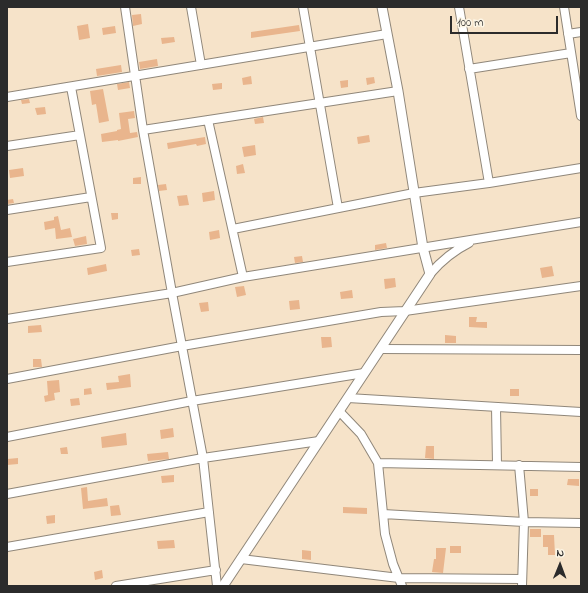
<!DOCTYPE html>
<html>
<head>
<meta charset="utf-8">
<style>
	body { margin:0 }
	#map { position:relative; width:588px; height:593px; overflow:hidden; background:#f6e3c9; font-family:"Indie Flower",sans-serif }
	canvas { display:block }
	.frame { position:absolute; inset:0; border:8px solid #2b2b2b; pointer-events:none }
	.north { position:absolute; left:540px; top:545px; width:40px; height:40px; -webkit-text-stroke:3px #fcf5e5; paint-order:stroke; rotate:1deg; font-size:11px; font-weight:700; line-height:16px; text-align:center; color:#2b2b2b }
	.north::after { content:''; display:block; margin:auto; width:14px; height:18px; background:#2b2b2b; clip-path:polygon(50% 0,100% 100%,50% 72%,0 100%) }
	.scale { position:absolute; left:450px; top:16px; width:108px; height:18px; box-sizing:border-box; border:2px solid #2b2b2b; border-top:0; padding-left:5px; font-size:12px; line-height:14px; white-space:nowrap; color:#2b2b2b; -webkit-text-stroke:3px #fcf5e5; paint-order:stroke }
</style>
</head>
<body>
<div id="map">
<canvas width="588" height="593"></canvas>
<div class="frame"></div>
<div class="north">N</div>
<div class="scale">100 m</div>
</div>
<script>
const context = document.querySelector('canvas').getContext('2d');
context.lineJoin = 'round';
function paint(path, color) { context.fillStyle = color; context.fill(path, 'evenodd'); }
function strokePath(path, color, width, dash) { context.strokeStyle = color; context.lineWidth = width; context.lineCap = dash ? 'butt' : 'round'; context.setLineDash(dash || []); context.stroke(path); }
paint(new Path2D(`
	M141,14L142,24L133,26L132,15Z
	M88,24L90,38L79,40L77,26Z
	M299,25L300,31L251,38V32Z
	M115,26L116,33L103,35L102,28Z
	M174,37L175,42L162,44L161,38Z
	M157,59L158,66L140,69L139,62Z
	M121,65L122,72L97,76L96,69Z
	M251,76L252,84L243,85L242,78Z
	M374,77L375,83L367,85L366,78Z
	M348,80V87L341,88L340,81Z
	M129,82L130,88L118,90L117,84Z
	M222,83V89L213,90L212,84Z
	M103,89L109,121L99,123L96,104L92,105L90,91Z
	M29,99L30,103L22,104L21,100Z
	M45,107L46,114L37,115L35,108Z
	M134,111L135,118L128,119L130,133L137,132L138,137L118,141V140L102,142L101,134L117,131V130L121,129L119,113Z
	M263,117L264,123L255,124L254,119Z
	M369,135L370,142L358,144L357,137Z
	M205,137L206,144L197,146L196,144L168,149L167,143Z
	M255,145L256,155L244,157L242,147Z
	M243,164L245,173L237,174L236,166Z
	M23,168L24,176L10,178L9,170Z
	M141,177V184H133V178Z
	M166,184L167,190L159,191L158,185Z
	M214,191L215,200L203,202L202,193Z
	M187,195L189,205L179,206L177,196Z
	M13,199L14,203L7,204V200Z
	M111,213H118V219L112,220Z
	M58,216L61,230L70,228L72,237L56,239L55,228L45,230L44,222L54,220V217Z
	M219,230L220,238L210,240L209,232Z
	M86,236L87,244L75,246L73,239Z
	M386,243L387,248L375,250V245Z
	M139,249L140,255L132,256L131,250Z
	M302,256L303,262L295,263L294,257Z
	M106,264L107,271L88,275L87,268Z
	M552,266L554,276L542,278L540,268Z
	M395,278L396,287L385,289L384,279Z
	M244,286L246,295L237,297L235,287Z
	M352,290L353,298L341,299L340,292Z
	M299,300L300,309L290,310L289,301Z
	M208,302L209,311L201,312L199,303Z
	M469,317H477L476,322H487V328L469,327Z
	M41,325L42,332L28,333V326Z
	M445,335L456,336V343H445Z
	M321,337H331L332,347L322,348Z
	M33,359H41L42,367H33Z
	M130,374L131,387L107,390L106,383L119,382L118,376Z
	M59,380L60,392L54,393L55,400L45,402L44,396L48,395L47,381Z
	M91,388L92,394L84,395V389Z
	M510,389H519V396H510Z
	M79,398L80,405L71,406L70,399Z
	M173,428L174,437L161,439L160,430Z
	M126,433L127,445L102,448L101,437Z
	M426,446H434V459L425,458Z
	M67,447L68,454H61L60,448Z
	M168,452L169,459L148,461L147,454Z
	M18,458V464L7,465V459Z
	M174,475V482L162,483L161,476Z
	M568,479H579V486L567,485Z
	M87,487L88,501L107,498L108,506L83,509L81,488Z
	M530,489H538V496H530Z
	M119,505L121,515L111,516L110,506Z
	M343,507L367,508V514L343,513Z
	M55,515V523L47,524L46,516Z
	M530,529H541V537H530Z
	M543,535H554L555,555H548V547H543Z
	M174,540L175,548L158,549L157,541Z
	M450,546H461V553H450Z
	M436,548H446L443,573L432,572L434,559H436Z
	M302,550L311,551V560L302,559Z
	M102,570L103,578L95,580L94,572Z`), '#e9b58d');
const minor = new Path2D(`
	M125,7L143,130L172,293L203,458L217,586
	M191,7L201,65
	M303,7L338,208
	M459,7L489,183
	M564,7L581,116
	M568,34L581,32
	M469,69L571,53
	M7,97L387,34
	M208,120L243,277
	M143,130L398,91
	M7,146L80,135
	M7,210L91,197
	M233,229L414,193L489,183L581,168
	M7,262L101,248L71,87
	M430,274C441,261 453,251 469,243
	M7,319L172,293L243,277L581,222
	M381,349L581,350
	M7,379L182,346L381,312L405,311L581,286
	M348,398L581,412
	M496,407L497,465
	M339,411L361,434L378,463L385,534L393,564L402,586
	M7,437L192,401L364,373
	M378,463L581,467
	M519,465L524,522L522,586
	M7,494L203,458L319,441
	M383,514L524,522L581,523
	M7,547L209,512
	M241,559L399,578L521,579
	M116,586L216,570`);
const tertiary = new Path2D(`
	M223,586L430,274L423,248L398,91L382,7`);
strokePath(minor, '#90877a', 10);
strokePath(tertiary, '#90877a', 11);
strokePath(minor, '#fff', 8);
strokePath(tertiary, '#fff', 9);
</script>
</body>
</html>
